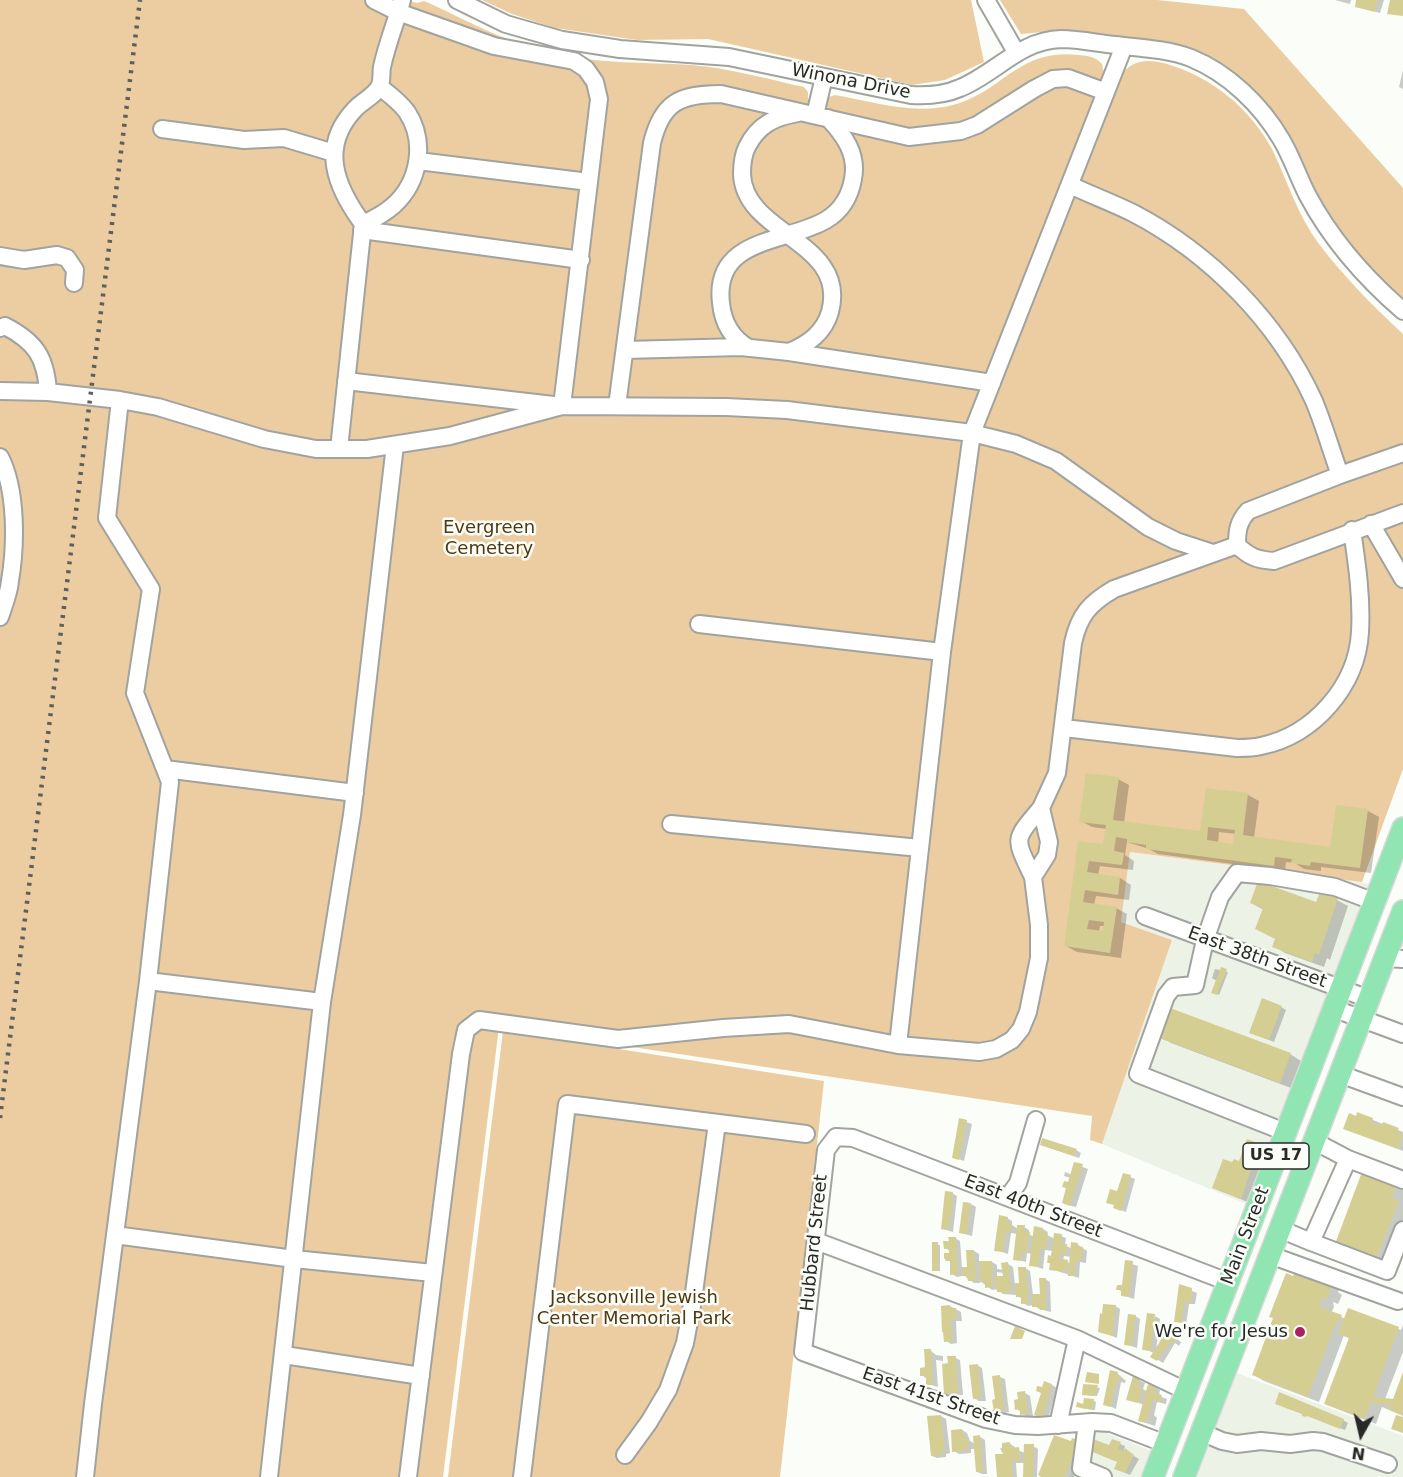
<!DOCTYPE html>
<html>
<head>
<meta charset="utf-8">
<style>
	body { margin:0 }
	#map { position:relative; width:1403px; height:1477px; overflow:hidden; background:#fafdf8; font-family:"DejaVu Sans",sans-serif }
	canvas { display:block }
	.north { position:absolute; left:1331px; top:1405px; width:60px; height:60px; -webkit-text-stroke:4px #fafdf8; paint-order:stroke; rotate:188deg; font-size:16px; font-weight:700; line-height:24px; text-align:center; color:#292a28 }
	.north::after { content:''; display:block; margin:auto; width:21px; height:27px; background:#292a28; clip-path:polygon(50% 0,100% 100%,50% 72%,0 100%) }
</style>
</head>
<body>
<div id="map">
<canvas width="1403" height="1477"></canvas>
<div class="north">N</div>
</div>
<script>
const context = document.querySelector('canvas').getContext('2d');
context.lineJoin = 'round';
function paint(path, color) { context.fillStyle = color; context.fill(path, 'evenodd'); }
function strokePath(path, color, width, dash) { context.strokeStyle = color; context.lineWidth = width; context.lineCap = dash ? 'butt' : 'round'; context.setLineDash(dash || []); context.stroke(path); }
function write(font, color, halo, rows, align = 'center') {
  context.font = font + ' "DejaVu Sans",sans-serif'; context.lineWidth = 5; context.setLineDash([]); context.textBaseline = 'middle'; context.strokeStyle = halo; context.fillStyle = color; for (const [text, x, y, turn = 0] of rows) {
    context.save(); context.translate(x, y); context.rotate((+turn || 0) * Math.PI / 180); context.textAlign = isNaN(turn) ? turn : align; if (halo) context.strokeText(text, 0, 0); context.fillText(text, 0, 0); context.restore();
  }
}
paint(new Path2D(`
	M1130,852L1362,882L1370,885L1246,1204L1102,1144L1172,940L1121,922Z
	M1237,1373L1403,1436V1477H1197Z
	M1089,1426L1152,1451L1142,1477H1069Z`), '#edf2e7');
paint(new Path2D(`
	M0,0H405L417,3L424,1C467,20 508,44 555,54C600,64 645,62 691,65C729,68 767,79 804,87L808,92V99L826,103L829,97L835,95C873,102 915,115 953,105C1003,92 1018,48 1078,55C1089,56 1094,56 1102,64L1104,74L1119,77C1131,60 1147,58 1167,64C1212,77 1251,109 1273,151C1288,183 1298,216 1319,244C1344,277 1373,306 1403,334V769L1362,882L1130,852L1121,922L1172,940L1102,1144L1090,1140L1092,1116L499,1027L443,1477H0Z
	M482,0H971L984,62L945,80L912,85L708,39L637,40L555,28L512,14Z
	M1000,0H1157L1244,9L1403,188V301L1341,237L1312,185L1287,133L1212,61L1085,33L1053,31L1021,34Z
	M503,1031L824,1081L780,1477H448Z`), '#ebcda1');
paint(new Path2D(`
	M1335,0H1351L1350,4Z
	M1358,0H1384L1380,13L1356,6Z
	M1403,70V89L1399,87Z
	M1118,779L1129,785L1124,823L1201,833L1207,789L1248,795L1259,801L1254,838L1331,849L1368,811L1379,817L1371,873L1321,867V871L1304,869L1295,863L1286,862L1285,871L1158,854L1149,849L1127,842L1125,855L1134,861L1133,870L1100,866L1098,875L1120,878L1131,885L1129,900L1096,896L1094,905L1116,908L1127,914L1121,958L1077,952L1066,946L1079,842L1105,846L1107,829L1092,827L1081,821ZM1219,832L1236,834L1235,845L1218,843ZM1100,926H1105V933L1099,932Z
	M1337,900L1348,906L1330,960L1327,958L1324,967L1285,953L1274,946L1277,939L1264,910L1251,903L1317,904Z
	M1215,969L1228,972L1219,995L1213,992L1217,981L1212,978Z
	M1281,1007L1286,1010L1274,1042L1256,1035Z
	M1161,1037L1290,1054L1301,1061L1291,1088L1171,1043Z
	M1358,1114L1403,1132V1151L1345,1128Z
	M961,1120L972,1124L964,1161L953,1157Z
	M1248,1141L1268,1150L1250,1203L1213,1188L1233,1164L1239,1163Z
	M1041,1145L1076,1150L1081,1153L1079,1158Z
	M1075,1164L1088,1169L1076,1207L1068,1205L1071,1178L1064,1176L1065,1172L1072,1175Z
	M1363,1174L1403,1190V1224L1388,1264L1348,1249Z
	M1130,1177L1135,1179L1126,1212L1115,1208L1119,1193Z
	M952,1193L957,1196L953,1232L942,1229Z
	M971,1204L976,1207L972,1236L961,1233Z
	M1007,1218L1012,1221V1225L1018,1229L1024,1227L1029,1230V1234L1034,1237L1043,1229L1048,1232L1047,1235L1055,1239L1061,1236L1066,1238L1065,1245L1072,1249L1077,1244L1087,1251L1086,1263L1080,1262L1079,1278L1051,1269V1264L1048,1262L1052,1257L1053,1251L1045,1250L1043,1269L1031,1265L1032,1254L1027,1253L1026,1262L1015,1259L1017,1234L1011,1233L1008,1254L996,1250ZM1064,1256L1071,1257V1263L1063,1261Z
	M955,1238L960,1241L962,1268H968L974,1251L979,1254V1263L992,1262L997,1265V1269L1004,1270L1008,1264L1013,1267L1015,1285L1021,1284L1025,1268L1030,1271L1033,1295H1041L1045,1279L1050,1282L1051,1312L1039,1309L1034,1305L1028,1306L1023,1303L1022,1299L1017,1295L1003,1294L998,1289L992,1290L980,1281V1283H974L962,1274V1276L957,1277L952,1274L951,1262L947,1260L950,1251L945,1248ZM997,1272L1004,1273V1277L997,1278Z
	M933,1244L940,1245V1271H935Z
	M1126,1262L1138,1266L1134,1299L1122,1295V1292L1118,1289L1123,1287Z
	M1328,1283L1339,1289L1338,1292L1342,1295L1338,1304L1333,1302L1334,1307L1331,1313L1346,1319L1349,1310L1401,1330L1403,1325V1352L1385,1399L1394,1400L1403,1375V1416L1382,1407L1376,1424L1337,1409L1326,1403L1350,1339L1344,1335L1319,1402L1264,1381L1254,1375Z
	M1180,1286L1197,1293L1195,1304H1189L1186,1325L1176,1321Z
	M950,1306L961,1312L962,1321H956L957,1343L951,1344L946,1341Z
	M1115,1306L1120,1309L1117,1338L1099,1331Z
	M1135,1316L1140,1319L1137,1348L1125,1344Z
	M1155,1316L1160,1319L1156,1351L1171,1326L1182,1333L1178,1340L1181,1342L1179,1346L1175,1343L1163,1363L1152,1356L1154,1353L1144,1349Z
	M931,1351L936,1355L943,1356V1361L936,1360L938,1387L928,1384L927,1379L922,1375L927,1369Z
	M955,1358L960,1360L963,1395L951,1396L946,1393L949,1365Z
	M977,1365L982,1368L986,1401H979L974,1398Z
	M1117,1373L1126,1381L1125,1383L1121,1382L1116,1409L1105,1404Z
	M1000,1377L1005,1379L1009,1412L1000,1414L995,1411Z
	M1134,1378L1145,1383L1143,1389L1148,1392L1155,1387L1160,1390L1159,1396L1167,1399L1166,1404L1157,1402L1154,1415L1157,1418L1155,1426L1140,1421L1144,1405L1128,1399Z
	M1052,1385L1057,1388L1048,1419L1036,1415L1043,1389Z
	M1084,1385L1100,1388L1097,1396L1086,1395Z
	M1025,1393L1030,1396L1033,1416L1027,1417L1017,1409Z
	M1094,1401L1096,1402L1095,1410L1080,1408Z
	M1282,1406L1343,1420L1348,1423L1345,1430Z
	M941,1416L946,1419L950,1453L946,1454V1457L937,1458L932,1456Z
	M962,1430L967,1433L970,1441L975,1444L980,1437L985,1440L987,1474H982L977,1472L976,1449H971V1453L959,1454L954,1451Z
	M1072,1443L1086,1446L1074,1477H1043Z
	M1010,1444L1015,1447V1449L1025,1453L1033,1446L1038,1449L1037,1477H1024L1025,1463H1016L1017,1477H998Z
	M1120,1444L1125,1446L1124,1450L1139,1459L1130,1475L1121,1471L1119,1462L1110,1447Z`), '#0003');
paint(new Path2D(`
	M1356,0H1378L1375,12L1355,7Z
	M1390,0H1403V16L1387,14Z
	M1086,773L1119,777L1113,820L1200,831L1206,788L1248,793L1243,835L1330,847L1336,805L1368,809L1360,868L1311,862L1310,866L1291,863L1292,859L1275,857L1274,866L1146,849V845L1127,842V839L1116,837L1114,851L1124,853L1122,865L1089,861L1087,872L1120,877L1118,895L1085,890L1083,902L1117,907L1110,953L1064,946L1078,841L1103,844L1106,825L1079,822ZM1208,827L1235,830L1233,844L1207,840ZM1089,920L1104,922L1103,931L1087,929Z
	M1258,881L1316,902L1320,892L1338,898L1319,955L1315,953L1312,962L1272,947L1275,939L1255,929L1263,908L1250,903Z
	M1221,967L1227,969L1217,995L1211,993Z
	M1262,998L1282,1006L1269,1040L1249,1033Z
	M1170,1008L1291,1053L1280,1083L1159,1038Z
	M1357,1112L1373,1118L1372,1122L1382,1125L1383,1122L1399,1128L1397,1131L1403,1135L1398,1149L1343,1129L1349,1113L1356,1116Z
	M959,1118L967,1120L959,1160L952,1158Z
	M1042,1138L1077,1149L1074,1156L1040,1145Z
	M1247,1139L1260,1144L1241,1199L1212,1188L1223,1159L1232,1162L1234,1159L1239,1161Z
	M1074,1162L1083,1164L1070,1206L1062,1203L1066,1188L1062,1187L1064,1181L1068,1182Z
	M1362,1172L1397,1185L1392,1198L1399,1201L1376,1259L1335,1244Z
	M1123,1173L1131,1175L1121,1211L1113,1208L1114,1205L1106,1203L1110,1189L1117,1191Z
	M945,1191L953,1192L952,1201L954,1202V1204H951L953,1206L948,1230L941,1229Z
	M963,1202L971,1203L967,1234L959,1233Z
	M999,1215L1008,1217L1007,1223L1012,1224L1011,1232L1006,1231L1003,1252L994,1251Z
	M1017,1225H1025L1024,1232H1030L1027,1252L1022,1251L1021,1261L1013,1260Z
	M1034,1226L1043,1228V1233L1048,1234L1046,1249L1041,1248L1038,1267L1029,1266Z
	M1054,1233L1062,1234L1061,1244H1067L1066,1255L1059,1254V1258L1068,1260L1066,1272L1049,1270L1050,1263H1047L1048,1255L1051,1256Z
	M948,1237H956L958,1274L950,1275V1261H946L944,1258V1253H949V1248L944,1249L943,1241H949Z
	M932,1242H938V1271H932Z
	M1071,1242L1078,1243L1077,1246L1083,1247L1081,1261H1076L1074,1276H1068Z
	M966,1250H974L976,1281H968L967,1276H962V1267H967Z
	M1125,1260L1133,1261L1129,1297L1121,1296V1290H1116L1117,1285H1122Z
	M979,1261H992L993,1287L985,1288V1282H980Z
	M1008,1262L1011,1293L997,1292L995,1276H1003L1001,1263Z
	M1018,1267H1026L1029,1303L1021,1304V1297H1016L1015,1283H1019Z
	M1296,1270L1328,1282L1327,1285L1331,1287L1327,1299L1322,1297L1320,1307L1342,1315L1339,1323L1336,1322L1308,1397L1252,1375L1273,1318L1269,1317L1286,1273L1293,1276Z
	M1039,1278H1046V1310H1040V1307H1032V1294H1040Z
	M1179,1284L1192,1288L1191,1303L1184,1302L1182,1323L1174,1322Z
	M1103,1304L1116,1305L1113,1336L1098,1332L1100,1313L1102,1314Z
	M950,1305V1308H956L957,1319H951L953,1341L944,1342L943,1332H942L941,1306Z
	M1348,1308L1399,1327L1374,1394L1375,1397L1393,1399L1403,1372V1415L1388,1409L1390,1405L1373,1403L1372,1400L1365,1419L1324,1404L1349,1338L1338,1334Z
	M1147,1313L1155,1314L1151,1351L1142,1350Z
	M1128,1314L1136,1315L1132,1346L1124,1345Z
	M1171,1324L1178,1329L1174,1336L1177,1338L1173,1344L1170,1342L1157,1361L1150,1357Z
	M1015,1326L1025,1331L1022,1339H1010Z
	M924,1349H931L933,1385H926V1376H920V1368L925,1367Z
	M947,1356H956L958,1393L944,1394L942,1364L948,1363Z
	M978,1364L981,1398L973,1399L969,1365Z
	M1110,1370L1118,1372L1117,1376L1121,1377L1120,1382L1116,1381L1111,1407L1103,1405Z
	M1087,1372L1099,1374V1384L1085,1382Z
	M1000,1375L1004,1410L994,1412L992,1400L995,1399L992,1376Z
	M1133,1376L1140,1379L1138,1386L1143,1388L1138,1403L1126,1400Z
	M1044,1381L1052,1384L1043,1418L1034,1415L1041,1393L1036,1391L1037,1386L1042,1387Z
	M1083,1384L1098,1385L1095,1396L1082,1395Z
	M1148,1384L1156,1386L1154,1393L1162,1395L1160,1402L1152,1400L1146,1423L1138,1421Z
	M1025,1391L1028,1414L1020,1415V1409L1015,1410L1014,1400L1018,1399L1017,1392Z
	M1279,1392L1344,1419L1340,1429L1307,1416L1306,1417L1302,1416V1414L1275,1404Z
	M1084,1398L1094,1399L1093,1410L1076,1407L1077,1402L1083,1404Z
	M941,1415L945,1451H941L942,1455L931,1456L927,1416Z
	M1396,1415L1403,1417V1433L1391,1429Z
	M962,1429L965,1439H968L969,1447H966V1451L952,1452L951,1430Z
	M980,1435L983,1472H976L973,1436Z
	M1054,1435L1071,1441L1072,1438L1078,1440V1444L1065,1477H1041L1038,1475Z
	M1093,1439L1109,1445L1112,1439L1121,1442L1118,1449L1124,1451L1125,1448L1134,1455L1125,1473L1114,1469L1117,1462L1088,1450Z
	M1010,1442L1011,1448L1019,1447L1020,1461H1012L1013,1477H997L995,1454H1003L1000,1448H1002V1443Z
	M1024,1444H1034L1033,1477H1023Z`), '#d5ce93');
const minor = new Path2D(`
	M457,0L506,24L562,40L620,49L729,57L911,95C928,96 944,95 960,88C995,74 1020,40 1061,39C1078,39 1097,43 1115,45C1140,48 1167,49 1191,58C1228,73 1261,105 1281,139C1292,157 1298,177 1308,196C1332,241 1365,278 1403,311
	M986,0L1016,52
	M815,115L824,77
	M162,129L244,140L284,138L334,153
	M418,161L589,182
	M1070,185C1091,195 1113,203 1133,213C1210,253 1278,322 1314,401C1324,425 1331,450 1340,475
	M363,224C374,219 385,213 394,205C420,181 426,141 407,112C400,102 389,94 380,87
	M362,230L581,260
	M0,256L24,260L57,255L67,258L75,270L74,283
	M0,328L5,326C36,342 46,358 48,392
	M749,348C731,338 723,323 721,303C713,237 787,243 826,220C841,211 850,196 853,179C858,154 844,135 828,118
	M625,350L741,347L789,352L992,383
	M789,352C808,344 824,333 830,312C849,241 744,235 742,174C742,165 743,155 747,147C758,125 774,117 798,113
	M346,381L562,406L599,99L595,82L586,69L574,61L494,46L398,12L374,0
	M0,391L48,392L120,400L158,407L264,439L316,449H367L450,436L562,406L726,407L787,410L972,433L1016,444L1056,461L1148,527L1176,541L1213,553
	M617,406L652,143C662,102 680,94 721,94L909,137L961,131L977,125L1034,89L1053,79L1068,78L1106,92
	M339,449L363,224C335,186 319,146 356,108C363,101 377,94 380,85C382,80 381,73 382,67C387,44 396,22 402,0
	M1403,453L1340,475L1248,511C1238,522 1237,531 1237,545C1249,557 1258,560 1274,561L1403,513
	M0,457C17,490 16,545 10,581C9,593 4,605 0,617
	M1371,524L1403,579
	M699,624L942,652
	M1064,728L1237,748C1245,748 1253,748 1261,746C1314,735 1357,686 1360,632C1362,598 1357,564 1352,530
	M165,769L355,793
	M671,824L920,848
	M1033,877C1014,837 1013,841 1041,808
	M1145,916L1369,999
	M1385,958L1403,959
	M148,981L322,1002
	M1335,1009L1403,1034
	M898,1045L942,652L972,433L1124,46
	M1340,1074L1403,1097
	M1285,1132L1138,1074L1166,996L1173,987L1195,985L1205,940L1220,897L1237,873L1270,876L1335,887L1375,902
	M1314,1141L1348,1159L1403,1180
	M1348,1159L1311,1242L1387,1271L1403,1230
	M1008,1197L1018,1183L1036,1120
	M1280,1229L1311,1242
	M115,1235L294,1259L433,1273
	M816,1241L1077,1339L1186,1391
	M1270,1255L1398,1301
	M284,1355L421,1376
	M1087,1423L1081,1468L1103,1477
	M1058,1425L1077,1339
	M1201,1432L1222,1441L1237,1444L1261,1441L1290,1444L1313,1441L1323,1442L1388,1464
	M1166,1444L1111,1423L1092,1422L1038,1426L1015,1425L986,1419L803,1352L826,1150L836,1137L853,1138L1228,1282
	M625,1455L649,1422L668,1390L685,1343L693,1300L717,1123
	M85,1477L93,1404L148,981L170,782L135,693L151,589L107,518L120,400
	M269,1477L322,1002L352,815L395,445
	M408,1477L461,1054L466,1030L479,1020L618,1039L723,1028L789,1024L898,1045L979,1052L996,1049L1012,1040L1021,1029L1028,1012L1039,958V925L1033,877L1047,855L1049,842L1041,808L1057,773L1073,643C1079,615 1090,603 1114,589L1237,545
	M522,1477L567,1104L806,1134`);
const major = new Path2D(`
	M1153,1477L1403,828
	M1184,1477L1403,911`);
strokePath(minor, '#a1a39e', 20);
strokePath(major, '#d8d9d8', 24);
strokePath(minor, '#fff', 16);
strokePath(major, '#90e5b2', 21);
strokePath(new Path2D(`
	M0,1118L140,0`), '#5e5f5c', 4.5, [3, 6]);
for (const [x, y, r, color] of [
	[1300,1332,6,"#ad2160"]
]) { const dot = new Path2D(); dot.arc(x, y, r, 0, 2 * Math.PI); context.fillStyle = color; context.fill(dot); strokePath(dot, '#fafdf8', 2); }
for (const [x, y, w] of [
	[1276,1156,66]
]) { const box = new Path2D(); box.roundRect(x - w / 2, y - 13, w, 26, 4.5); context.fillStyle = '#fafdf8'; context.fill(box); strokePath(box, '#292a28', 1.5); }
write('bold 16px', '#292a28', null, [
	["US 17",1276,1156]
]);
write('18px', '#292a28', '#fafdf8', [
	["Winona Drive",851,82,11],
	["East 38th Street",1257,958,20],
	["East 40th Street",1033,1207,21],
	["Main Street",1246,1236,-69],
	["Hubbard Street",815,1243,-84],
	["East 41st Street",931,1397,19]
]);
write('18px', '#503810', '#fafdf8', [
	["Evergreen",489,528],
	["Cemetery",489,549],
	["Jacksonville Jewish",634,1298],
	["Center Memorial Park",634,1319]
]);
write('18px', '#292a28', '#fafdf8', [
	["We're for Jesus",1288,1332]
], 'right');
</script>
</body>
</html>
